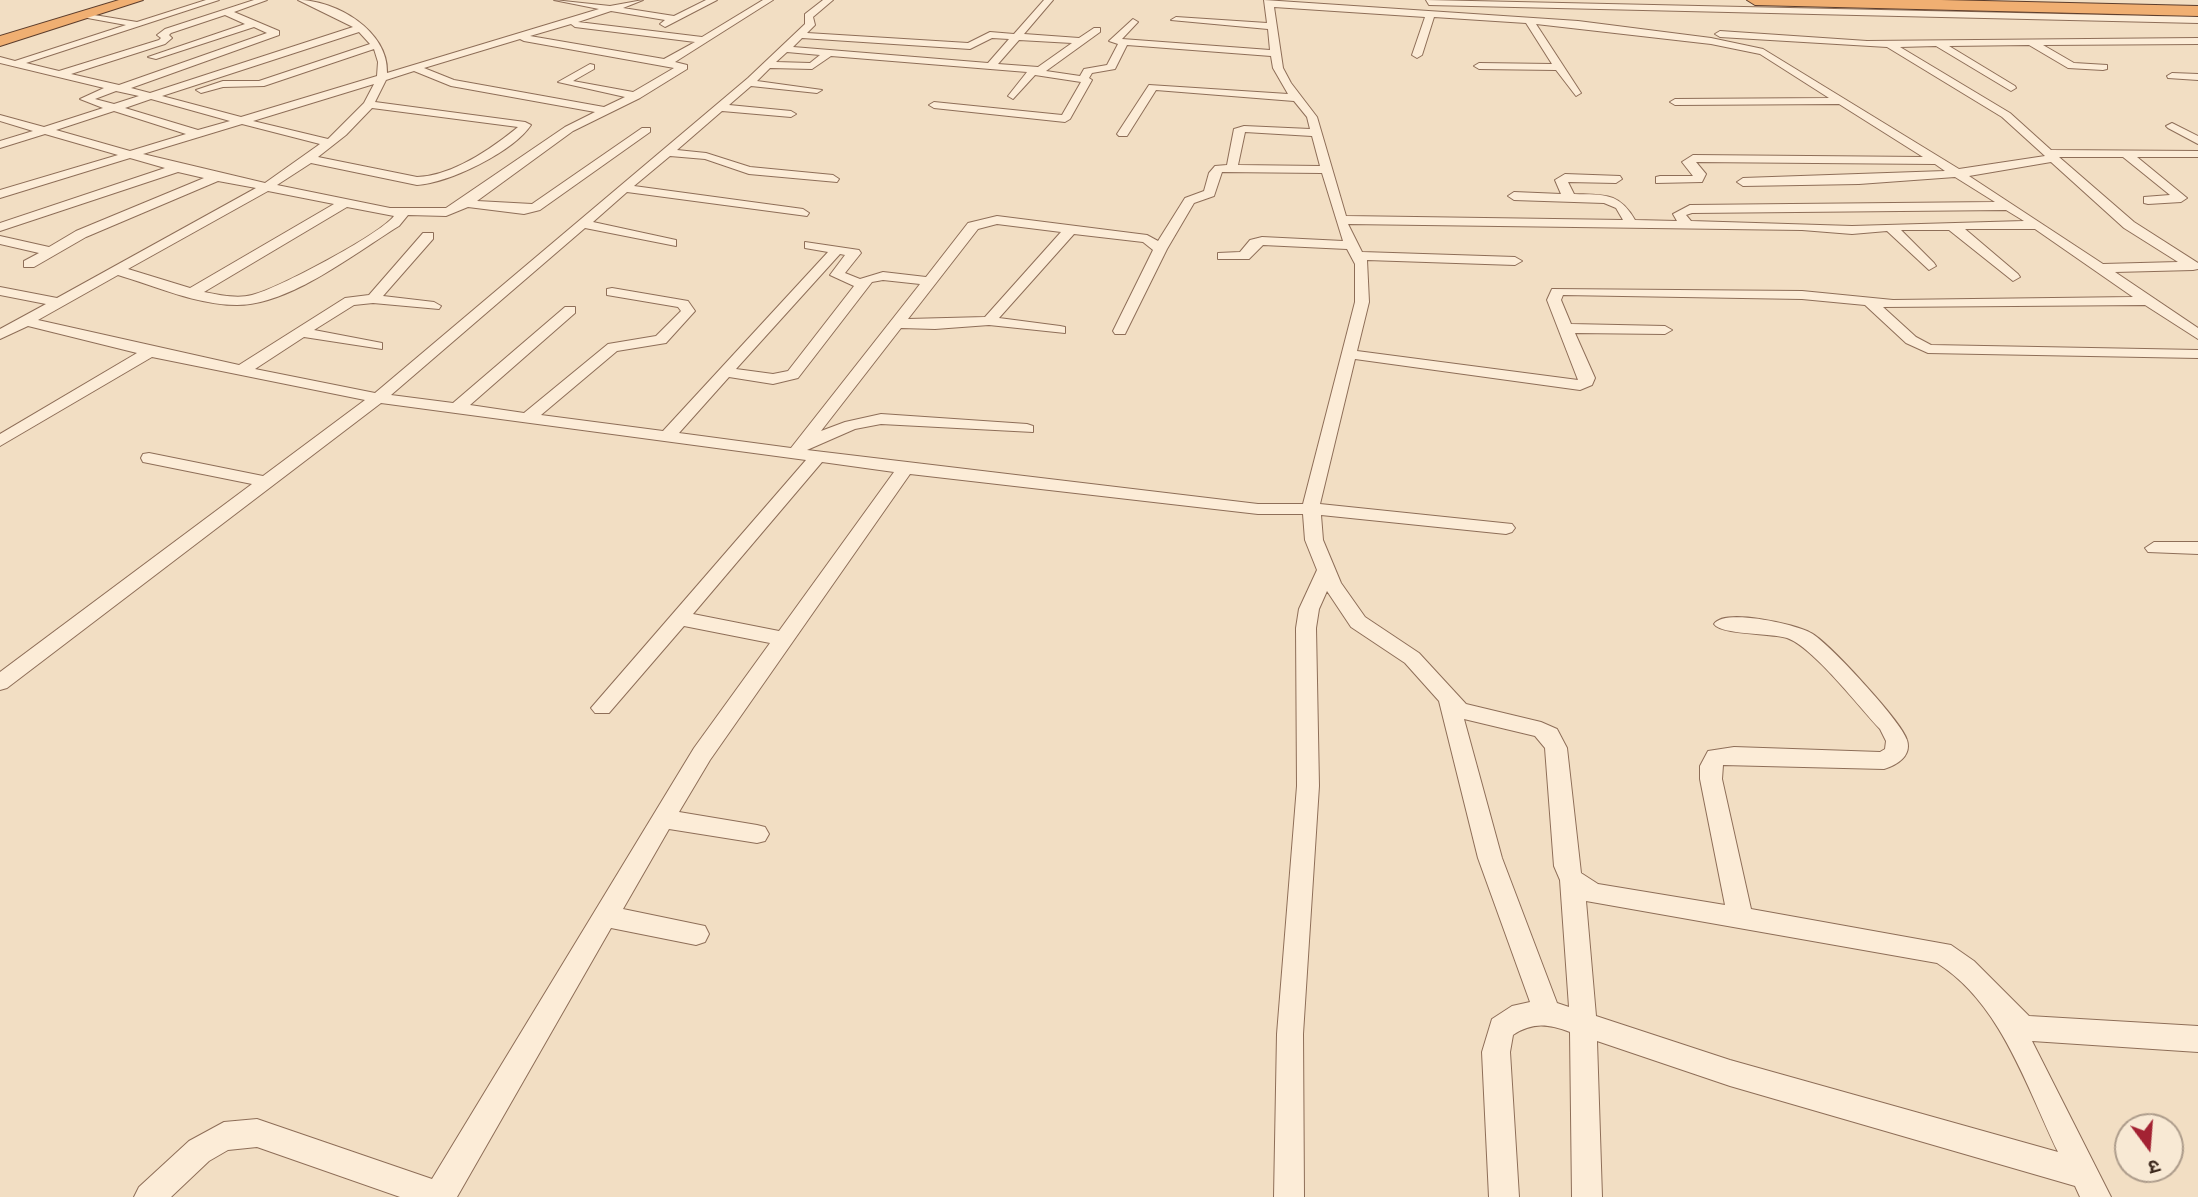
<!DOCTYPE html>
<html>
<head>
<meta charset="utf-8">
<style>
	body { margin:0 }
	#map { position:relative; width:2198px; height:1197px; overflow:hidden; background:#f2dec3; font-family:"Zilla Slab","Noto Sans Devanagari",serif }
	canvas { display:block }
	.north { position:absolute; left:2114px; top:1113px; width:70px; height:70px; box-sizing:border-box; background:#f8e9d4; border:2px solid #ad9c8b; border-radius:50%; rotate:164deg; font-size:19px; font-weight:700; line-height:28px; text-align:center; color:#3d291d }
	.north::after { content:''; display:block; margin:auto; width:24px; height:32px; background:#a32233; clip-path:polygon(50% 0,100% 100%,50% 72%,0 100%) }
</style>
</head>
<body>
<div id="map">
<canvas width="2198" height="1197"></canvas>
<div class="north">उ</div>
</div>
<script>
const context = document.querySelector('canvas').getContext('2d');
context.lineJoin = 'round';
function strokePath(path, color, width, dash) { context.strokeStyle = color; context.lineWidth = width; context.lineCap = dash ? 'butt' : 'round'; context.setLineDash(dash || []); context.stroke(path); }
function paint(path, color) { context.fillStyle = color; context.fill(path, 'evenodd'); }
const minor = new Path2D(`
	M206,0H219L26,63L59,71L159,40L161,38L157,35L165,29L254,0H267L234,12L279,31V35L131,88L150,93L353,27L298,0C336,0 389,31 387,73L599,9L554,0L610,6L643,0L623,8L674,16L706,0H717L665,27L660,24L665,20L611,11L578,22L702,37L763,0H773L675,62L687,65V69L640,98L573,131L477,201L532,204L642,128H650V132L540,210L524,214L468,207L446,216L408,215L399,226C355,253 290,305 237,305C197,305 155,286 118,275L38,320L239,365L345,298L369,295L423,233H433V239L383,296L434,302L441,306L439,309L373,303L354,305L314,330L382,343V349L304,337L255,369L375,393L748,78L805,24V14L823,0H833L813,17L815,25L807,33L968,43L990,32L1014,34L1044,0H1053L1024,34L1079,38L1094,28H1100V32L1046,71L1080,76L1084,69L1107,65L1118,44L1109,41L1133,19L1138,22L1122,39L1270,50L1268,29L1171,20L1176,17L1267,23L1264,0L1578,21L1711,38L1763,49L1959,169L2045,156L2002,117L1887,47L1720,37L1715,34L1720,31L1867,41L2198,38V44L2043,45L2074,63L2107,65V69L2103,70L2068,68L2029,45L1949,46L2015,86L2016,88L2011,91L1936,46L1900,47L2010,113L2051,150L2198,151V157H2137L2187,198L2181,202L2148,204L2144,203V197L2170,195L2123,157H2059L2134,222L2198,263V269L2193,270L2115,272L2198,328V339L2145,305L1883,307L1916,337L1931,345L2198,350V358L1928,353L1906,343L1865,305L1802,299L1563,295L1561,300L1571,324L1665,326L1672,330L1665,334L1575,333L1595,378L1592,385L1580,390L1355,359L1320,504L1512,524L1515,528L1512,532L1506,534L1321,515L1323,540L1341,583L1365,617L1419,653L1466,704L1541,722L1557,729L1567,748L1581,873L1598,884L1725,905L1700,779V766L1708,751L1734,747L1880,752L1885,749L1886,741L1880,729C1859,707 1813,647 1787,638C1771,633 1721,635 1714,624C1724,608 1796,624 1811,633C1828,642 1902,722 1907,740C1912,756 1897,765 1884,769L1723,765L1722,779L1751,909L1951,945L1974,961L2029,1016L2198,1026V1052L2032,1041L2111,1197H2080L2075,1186L1730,1086L1597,1041L1602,1197H1572L1570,1032C1548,1024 1533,1022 1513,1035L1510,1052L1519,1197H1489L1482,1052L1492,1019L1512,1006L1530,1002L1478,858L1439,701L1405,663L1351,627L1327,591L1319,609L1316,628L1319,786L1303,1034L1304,1197H1274L1277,1034L1297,786L1296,628L1299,609L1317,570L1305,540L1303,514H1258L910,474L710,760L679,812L757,825L765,827L769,834L765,841L757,843L669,829L623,909L705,926L709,934L705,942L696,945L611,928L457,1197H400L257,1147L228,1150L209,1161L171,1197H134L139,1187L189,1141L224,1122L257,1119L432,1179L694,748L770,643L684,626L609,713H595L591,708L806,460L381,403L7,688L0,690V672L252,484L143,462L141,458L143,454L149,453L263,476L365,400L152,357L0,446V434L137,353L28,326L0,339V329L46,304L0,295V287L57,298L256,188L218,181L86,237L34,267H24V261L39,253L0,244V236L49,247L76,231L204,178L178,172L0,231V223L165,168L130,158L0,198V190L118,155L45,134L0,148V141L33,131L0,121V115L44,127L103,108L80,99L104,88L0,63V57L15,61L126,25L82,17V13L137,22ZM1274,7L1425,17L1412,55L1417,58L1422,55L1434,17L1526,23L1552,64L1479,63L1474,66L1479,69L1556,70L1576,96L1581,93L1536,24L1711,44L1760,54L1829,98L1675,99L1670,102L1675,105L1839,104L1923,157L1693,155L1682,162L1693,176H1660L1656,177V183L1702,182L1706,174L1696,162L1935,164L1945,171L1743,178L1737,182L1743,186L1859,184L1955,177L1995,202L1690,205L1673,214L1677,221L1635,220C1619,192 1604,195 1574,194L1568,182L1616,183L1622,179L1620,176L1565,174L1555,180L1561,194L1514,192L1508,196L1514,200L1604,203L1616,208L1623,220L1346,216L1317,117L1291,83L1283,68ZM225,15L245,24L148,57L156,59L254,27L267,33L119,85L71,74L165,44L172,38L169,35L171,33ZM571,24L575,27L695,42L664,59L530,36ZM359,32L370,44L259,81H223L196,90L201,93L223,87L264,86L374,49L378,62L377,76L241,117L162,96ZM802,38L970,49L992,38L1009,39L988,63L793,47ZM520,39L524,41L674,68L633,92L573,81L594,69V65L590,64L558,82L625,97L604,107L454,80L424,68ZM1019,40L1072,43L1038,67L998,64ZM1127,45L1271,56L1273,68L1288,94L1149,85L1117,134L1119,136H1127L1156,90L1294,101L1307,117L1310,129L1244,126L1234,129L1227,165L1215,166L1209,173L1204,191L1185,198L1158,241L1147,235L997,216L968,223L926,277L883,272L860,279L845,273L861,253L859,250L805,242V248L828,252L663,431L541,415L617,351L666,343L695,311L688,301L612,288L607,289V295L678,307L681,311L656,336L608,344L524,413L470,405L575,313V307H565L453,403L391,395L585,228L676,246V240L593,222L627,192L807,216L809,213L803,209L634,186L670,156L705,159L749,174L837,182L839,179L833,175L750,167L706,153L677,150L722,111L791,117L796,114L791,111L729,105L751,86L817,93L822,90L757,81L770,68L812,69L831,56L1027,72L1008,96L1013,99L1035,75L1081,82L1062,115L934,102L929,105L934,108L1065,122L1070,119L1092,80L1089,78L1092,73L1115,69ZM787,52L820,55L810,63L776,62ZM414,71L451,86L595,112L565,127L446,208H390L277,185L311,163L417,185C449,183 513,152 531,125L525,122L375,102L386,80ZM374,84L364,103L328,139L253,121ZM116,91L139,96L114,104L95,99ZM151,99L230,121L198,130L125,108ZM372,108L518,127C491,149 452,176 417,177L318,157L346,135ZM114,111L186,134L130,151L56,130ZM242,124L320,144L265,183L143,154ZM1245,132L1312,136L1320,166L1238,165ZM2051,162L2124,228L2178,262L2103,264L1969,176ZM1222,172L1322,173L1343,241L1262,237L1250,240L1240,252L1218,253V259H1249L1263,245L1347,249L1355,264V302L1303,504H1258L807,450L855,429L881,424L1033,432V426L1027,424L881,414L845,422L821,431L901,328L935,329L989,325L1065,333V327L1060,326L999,318L1074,234L1143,242L1153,250L1113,331L1115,334H1125L1167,249L1194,203L1214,196ZM268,191L334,204L190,288L128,269ZM347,207L394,216C379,235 277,289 252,295C237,299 220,295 204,292ZM2006,210L2024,221L1852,226L1691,221L1686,215L1692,213ZM997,224L1061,232L985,317L908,319L978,229ZM1348,224L1802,230L1852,234L1887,231L1929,270L1936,266L1934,263L1901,230H1949L2013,281L2020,277L2018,274L1965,229H2035L2133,297L1893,300L1802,291L1552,289L1547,300L1578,380L1357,351L1369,302L1367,260L1515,265L1522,261L1515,257L1362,252ZM840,254L845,255L830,275L854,286L788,371L773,374L736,369ZM883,280L920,284L791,448L679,433L729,377L773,384L798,378L872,282ZM822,462L894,472L779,631L693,614ZM1464,719L1535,736L1545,748L1554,866L1560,880L1569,1007L1557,1003L1502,858ZM1586,901L1937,963C2001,1003 2027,1088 2058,1152L1730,1060L1596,1016Z
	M1426,0L2198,17V23L1429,5Z
	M2172,73L2198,74V80L2168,78L2167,76Z
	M2172,123L2198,136V144L2168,128L2166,126Z
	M2154,542H2198V554L2148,552L2145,548Z`);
const trunk = new Path2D(`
	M119,0H143L0,46V36Z
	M1747,0H1941L2198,6V16L1755,5Z`);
strokePath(minor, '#8e6e58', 2);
strokePath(trunk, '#5c3d2c', 2);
paint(minor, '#fcecd7');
paint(trunk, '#f0af72');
</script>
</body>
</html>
